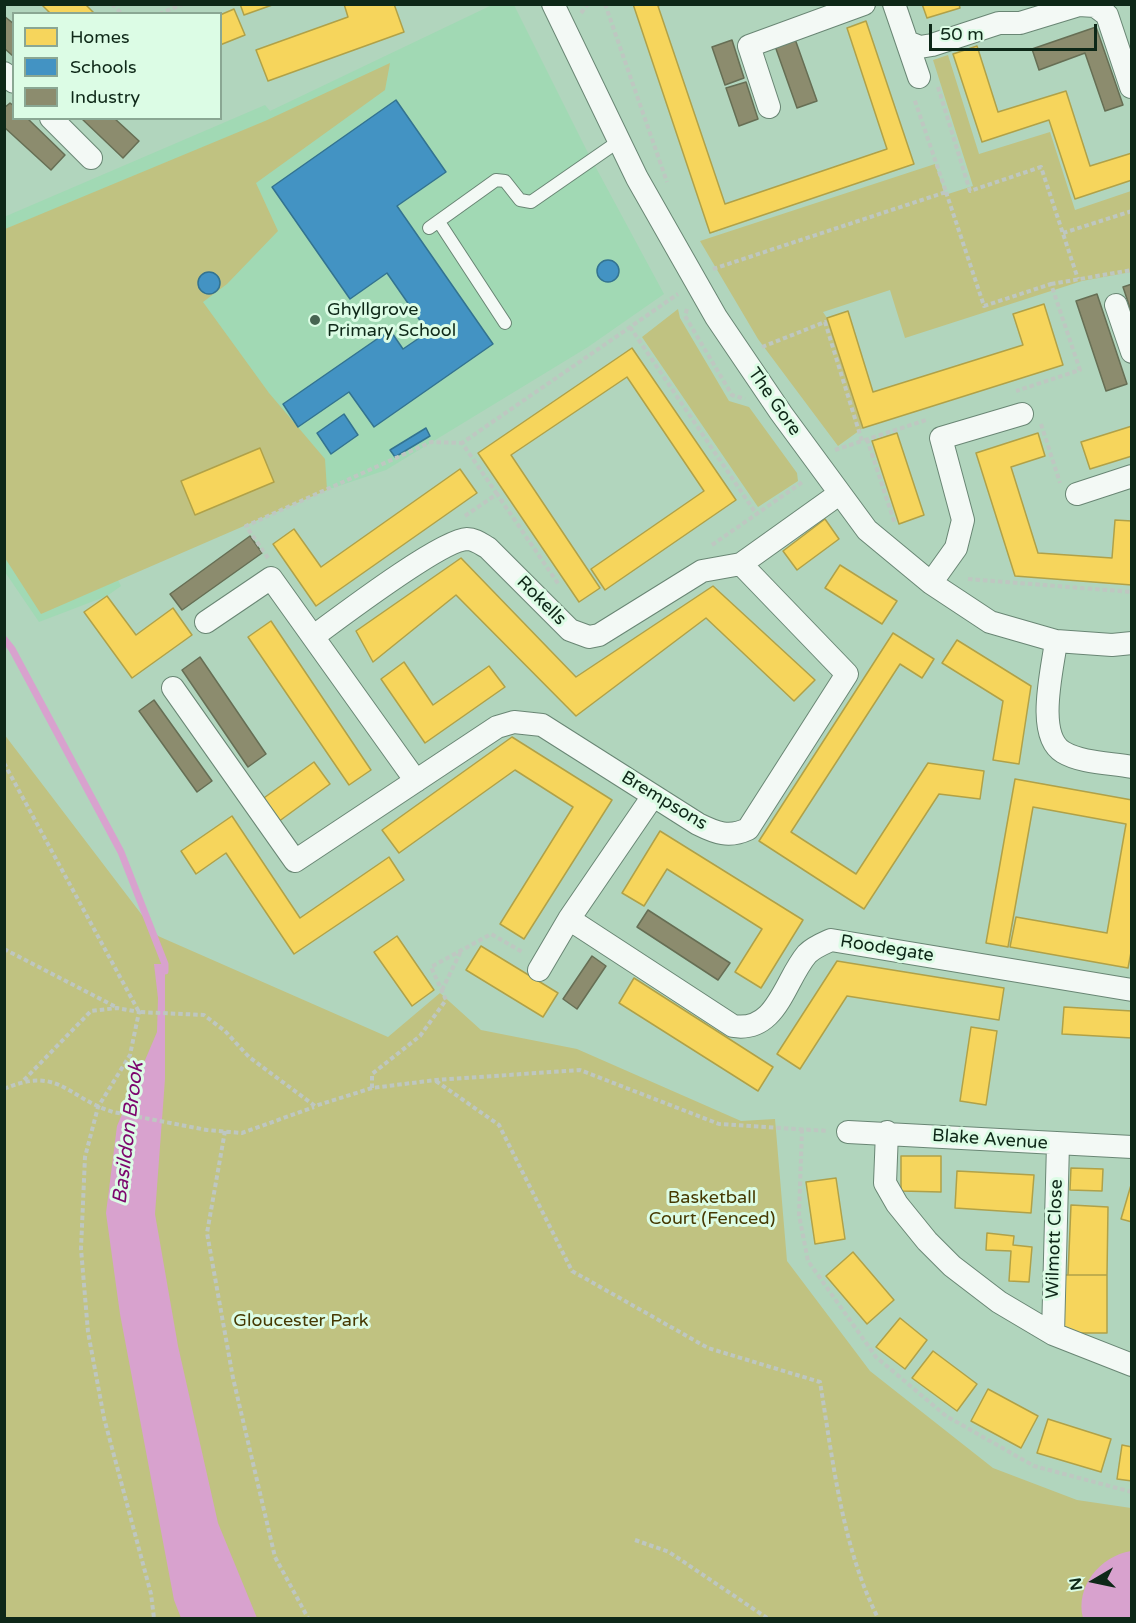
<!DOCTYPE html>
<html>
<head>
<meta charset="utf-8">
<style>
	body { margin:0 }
	#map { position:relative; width:1136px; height:1623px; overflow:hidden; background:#b1d5bd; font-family:"Varela Round",sans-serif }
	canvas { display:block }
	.frame { position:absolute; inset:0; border:6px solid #0e2818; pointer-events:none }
	.legend { position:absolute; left:12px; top:12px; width:210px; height:108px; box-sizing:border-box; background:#dcfce5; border:2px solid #8aa793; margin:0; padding:8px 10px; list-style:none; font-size:18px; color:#0e2818 }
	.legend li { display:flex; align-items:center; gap:12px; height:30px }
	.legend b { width:30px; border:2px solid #8aa793 }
	.north { position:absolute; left:1064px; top:1551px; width:60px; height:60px; -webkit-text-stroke:4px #dcfce5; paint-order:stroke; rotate:261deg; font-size:16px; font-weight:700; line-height:24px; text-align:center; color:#0e2818 }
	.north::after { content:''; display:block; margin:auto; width:21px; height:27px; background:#0e2818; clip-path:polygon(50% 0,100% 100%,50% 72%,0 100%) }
	.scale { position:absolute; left:929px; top:24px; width:168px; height:27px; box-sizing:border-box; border:3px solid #0e2818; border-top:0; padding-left:8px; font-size:18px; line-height:21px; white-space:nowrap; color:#0e2818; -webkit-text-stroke:4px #dcfce5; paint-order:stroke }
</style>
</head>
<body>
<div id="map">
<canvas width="1136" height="1623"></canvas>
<div class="frame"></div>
<ul class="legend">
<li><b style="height:16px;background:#f6d55c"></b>Homes</li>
<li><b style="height:16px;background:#4393c3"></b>Schools</li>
<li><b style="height:16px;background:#8c8c6e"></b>Industry</li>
</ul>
<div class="north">N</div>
<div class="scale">50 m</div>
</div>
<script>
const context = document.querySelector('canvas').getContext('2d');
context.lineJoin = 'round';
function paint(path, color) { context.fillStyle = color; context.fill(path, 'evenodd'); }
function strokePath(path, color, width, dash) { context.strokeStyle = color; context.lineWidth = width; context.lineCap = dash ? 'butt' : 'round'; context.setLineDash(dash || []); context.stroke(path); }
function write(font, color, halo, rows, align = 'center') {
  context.font = font + ' "Varela Round",sans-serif'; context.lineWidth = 6; context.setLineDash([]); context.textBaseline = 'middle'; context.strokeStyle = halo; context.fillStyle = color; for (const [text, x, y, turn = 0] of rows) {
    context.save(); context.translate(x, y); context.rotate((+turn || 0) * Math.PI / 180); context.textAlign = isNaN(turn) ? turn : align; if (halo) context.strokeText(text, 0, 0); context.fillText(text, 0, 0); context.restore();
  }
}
paint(new Path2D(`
	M492,5H514L587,151L664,294L588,347L386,470L306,497L89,524L121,586L107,596L39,622L5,572L4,217L265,105L270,111Z`), '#a1d9b4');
paint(new Path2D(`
	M948,55L979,154L1050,132L1075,210L1131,191V272L1082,281L905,338L890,290L823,312L827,318L863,428L838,446L758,339L700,241L935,164L945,195L973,186L933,60Z
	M390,63L385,90L256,183L278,231L227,284L203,302L269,393L325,459L327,490L41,614L5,558V229L265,121Z
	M678,309L680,318L729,401L749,407L797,473L798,481L758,507L642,337Z
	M4,734L158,936L388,1037L440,993L481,1030L577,1049L741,1121L775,1119L787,1261L870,1371L993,1468L1077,1500L1131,1508V1618H5Z`), '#c0c281');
paint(new Path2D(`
	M154,964H165V1079L155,1214L178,1346L218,1523L257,1618H181L174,1600L120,1314L106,1213L117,1126L157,1032L158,998Z
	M1131,1551V1618H1083C1075,1587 1100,1556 1131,1551Z`), '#d8a2ce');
const homes = new Path2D(`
	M41,4H85L95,14H51Z
	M240,4H275L244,15Z
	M344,4H394L404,32L268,81L256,50L348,17Z
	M633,4H663L658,6L725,204L887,149L847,28L866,21L914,164L710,233Z
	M922,4H959L960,8L927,18Z
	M234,9L245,35L220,45V15Z
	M977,46L998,112L1066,91L1090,166L1132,153V180L1075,199L1049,120L982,142L953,54Z
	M1044,304L1063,365L863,428L827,318L848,311L873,392L1023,345L1013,314Z
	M632,348L736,500L605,590L591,569L704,491L627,377L511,455L600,588L579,602L478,453Z
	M1132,426V456L1090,469L1081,442Z
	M897,433L924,515L899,524L872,441Z
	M1038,433L1045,456L1011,467L1038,553L1112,558L1115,520L1132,521V585L1015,576L976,453Z
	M260,448L274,482L195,515L181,481Z
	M460,469L477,493L316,606L273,544L294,529L321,567Z
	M825,519L839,539L797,570L783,551Z
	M461,558L576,677L713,586L815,680L794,701L706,618L576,716L456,595L373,662L356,631Z
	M840,565L897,601L882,624L825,588Z
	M107,596L136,635L173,608L192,635L132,678L84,612Z
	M271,621L371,770L349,785L248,637Z
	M893,633L934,659L922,678L900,664L791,832L856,874L928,763L984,771L980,799L939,794L864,909L759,841Z
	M957,640L1031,686L1019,764L993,760L1003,701L942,663Z
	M404,662L433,705L489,666L505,687L425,743L381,679Z
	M512,737L612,800L524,939L500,924L573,807L515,770L399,853L382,830Z
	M314,762L330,784L278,822L261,800Z
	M1015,779L1132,800V947L1128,968L1010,947L1016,917L1107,933L1126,824L1033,807L1008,947L986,943Z
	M232,816L300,918L389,857L404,880L294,954L226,853L196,874L181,851Z
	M660,831L803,920L761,988L735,972L762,929L667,869L644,906L622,893Z
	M397,936L434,990L412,1006L374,952Z
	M481,946L558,993L543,1017L466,970Z
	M837,961L1004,988L999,1020L847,996L800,1069L777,1054Z
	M634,978L773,1067L758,1091L619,1003Z
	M1064,1007L1132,1011V1038L1062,1034Z
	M971,1027L997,1031L986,1105L960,1101Z
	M901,1156H941V1192L901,1191Z
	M1071,1168L1103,1169L1102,1191L1070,1190Z
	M957,1171L1034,1175L1031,1213L955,1208Z
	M836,1178L845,1239L815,1244L806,1182Z
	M1131,1185H1132V1222L1121,1219Z
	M1071,1205L1108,1207L1107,1275H1068Z
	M987,1233L1014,1236L1013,1245L1032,1247L1029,1282L1009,1281L1011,1251L986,1250Z
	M853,1252L894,1300L867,1324L826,1276Z
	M1057,1275H1107V1333H1057Z
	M900,1318L927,1340L905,1369L876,1347Z
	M933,1351L977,1384L957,1411L912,1378Z
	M988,1389L1038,1416L1021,1448L971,1421Z
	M1048,1419L1111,1439L1101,1472L1037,1453Z
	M1122,1445L1132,1447V1481L1117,1479Z`);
paint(homes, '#f6d55c');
strokePath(homes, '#b0a148', 1.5);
const schools = new Path2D(`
	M396,100L446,172L397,206L493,344L374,427L349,392L298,427L283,404L390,330L403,349L428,332L387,273L350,299L272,187Z
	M597 271a11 11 0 1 1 22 0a11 11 0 1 1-22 0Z
	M198 283a11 11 0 1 1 22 0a11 11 0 1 1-22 0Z
	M344,414L358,435L331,454L317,433Z
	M426,428L430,436L395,457L390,450Z`);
paint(schools, '#4393c3');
strokePath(schools, '#337390', 1.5);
const industry = new Path2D(`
	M4,16L14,24V57L4,48Z
	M1096,27L1123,105L1105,111L1085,53L1039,70L1032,49Z
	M795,39L817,101L797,108L775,46Z
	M732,40L744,78L725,85L712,47Z
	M746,82L758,119L739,126L726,88Z
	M10,103L14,106V118H27L65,155L51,170L4,127V108Z
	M81,118H114L139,141L123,158Z
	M1132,284V314L1123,287Z
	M1097,294L1127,384L1106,391L1076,301Z
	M250,536L262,553L182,610L170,594Z
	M200,657L266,754L248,767L182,670Z
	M154,700L212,781L197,792L139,711Z
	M648,910L730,963L718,980L637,927Z
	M592,956L606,966L577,1009L563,999Z`);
paint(industry, '#8c8c6e');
strokePath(industry, '#666e54', 1.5);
strokePath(new Path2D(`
	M4,639L12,649L121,852L165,964V971`), '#d8a2ce', 7);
const lane = new Path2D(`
	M439,222L505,323
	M429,228L496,180L505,181L520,200L531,202L619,141`);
const street = new Path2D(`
	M553,4L637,178L716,317L781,413L867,530L931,583L990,622L1056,641L1112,645L1132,643
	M894,4L919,77
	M907,42L920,47L932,45L999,23H1020L1079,5L1095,6L1107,15L1131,87
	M4,73L14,82
	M769,107L749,46L864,4
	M51,118L91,158
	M1116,305L1132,352
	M1077,494L1132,476
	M931,583L956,548L963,520L941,438L1022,414
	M206,622L271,578L416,781
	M314,636C340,617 441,540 467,539C475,539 481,544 488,548L570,630L589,637L599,635L702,571L741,564L839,494
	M1056,641C1053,668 1035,735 1063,752C1081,763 1111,763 1132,767
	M173,688L295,861L497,727L514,722L542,725L698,824C716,833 729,838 748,829L847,674L741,564
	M569,919L733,1026C777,1033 784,981 807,954C814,947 822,944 831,940L1132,990
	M539,970L569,919L653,796
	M848,1132L1132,1147
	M887,1132L885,1183L897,1204L927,1241L952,1266L999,1302L1053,1334L1132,1365
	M1053,1334L1058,1144`);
strokePath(lane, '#698674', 14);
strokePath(street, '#698674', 24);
strokePath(new Path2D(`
	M112,4L122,14
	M605,4L667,182
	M581,13L588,4
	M159,14L183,4
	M938,87L970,191L1041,167L1078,279
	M946,192L984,306L1051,284L1080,370L1016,391
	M1063,233L1132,211
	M713,269L946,192L914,98
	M1051,284L1132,270
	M687,309L685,316L732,395L745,399
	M630,327L757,515
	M762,347L825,322L862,441L926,420
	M1041,424L1060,483
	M867,439L895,524
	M835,450L862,441
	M497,494L462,443L678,294
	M465,516L497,494L559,585
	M712,545L804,481
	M268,558L246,526L431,442L462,443
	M968,579L1132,592
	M4,763L139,1012L204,1015L225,1031L249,1057L315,1106L372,1088L436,1080L580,1070L719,1124L828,1131
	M4,949L116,1007
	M442,990L461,951
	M24,1080L91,1011L117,1008L139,1012L130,1055L98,1107L85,1157L81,1249L88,1332L104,1418L151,1594L154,1618
	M436,1081L499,1125L572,1271L708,1348L820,1382C833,1461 842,1547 878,1618
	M372,1088V1074L420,1036L446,1000L431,967L491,934L524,953
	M4,1089C59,1065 67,1098 113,1112L207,1130L242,1133L314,1107
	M802,1129L799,1215L808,1261L876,1357L946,1416L1034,1466L1132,1492
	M225,1131L207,1233L233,1378L275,1557L308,1618
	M635,1540L669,1552L767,1618`), '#bec7c1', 4, [4.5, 3]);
strokePath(lane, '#f3f9f5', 12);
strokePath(street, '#f3f9f5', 22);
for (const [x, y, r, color] of [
	[315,320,6,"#476552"]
]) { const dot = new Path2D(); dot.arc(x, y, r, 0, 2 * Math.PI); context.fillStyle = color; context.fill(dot); strokePath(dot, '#dcfce5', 2); }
write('18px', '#0e2818', '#dcfce5', [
	["Ghyllgrove",327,310],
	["Primary School",327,331]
], 'left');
write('18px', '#0e2818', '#dcfce5', [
	["The Gore",774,402,55],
	["Rokells",541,601,45],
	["Brempsons",664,801,31],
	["Roodegate",887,949,9],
	["Blake Avenue",990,1140,4],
	["Wilmott Close",1055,1239,-88]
]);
write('18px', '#463902', '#dcfce5', [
	["Basketball",712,1198],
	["Court (Fenced)",712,1219],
	["Gloucester Park",301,1321]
]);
write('italic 20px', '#7c066d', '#dcfce5', [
	["Basildon Brook",129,1133,-83]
]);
</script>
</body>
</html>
